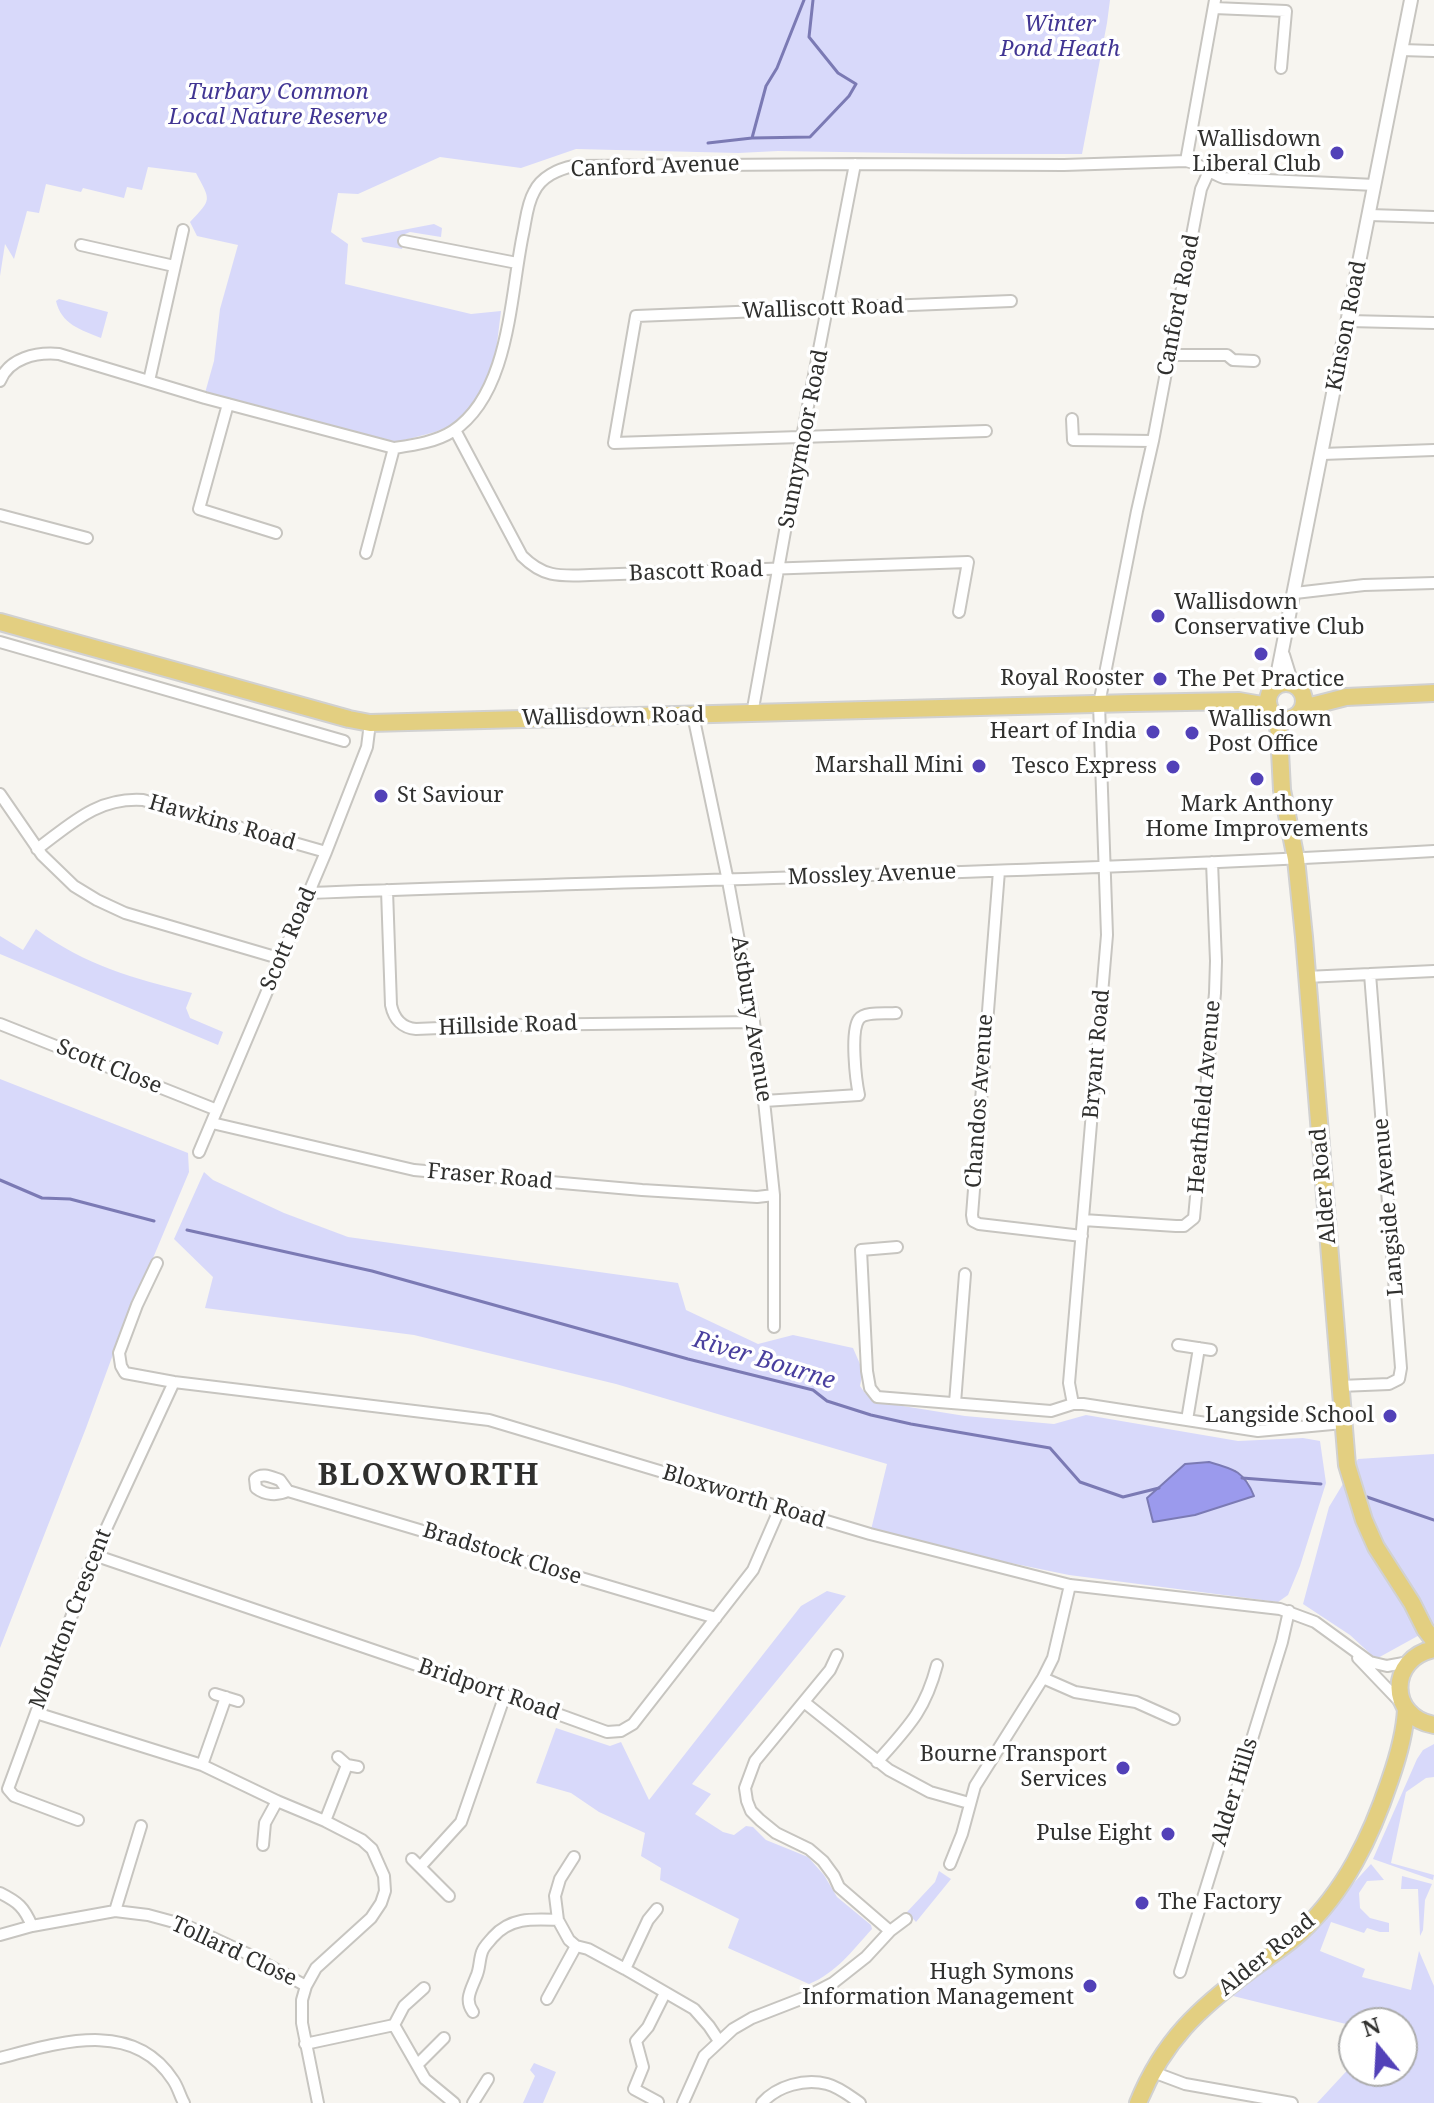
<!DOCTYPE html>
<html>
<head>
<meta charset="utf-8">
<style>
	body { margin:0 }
	#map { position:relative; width:1434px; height:2103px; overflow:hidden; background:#f7f5f0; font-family:"Noto Serif",serif }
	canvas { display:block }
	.north { position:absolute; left:1338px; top:2007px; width:80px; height:80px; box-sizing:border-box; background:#fff; border:2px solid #acacab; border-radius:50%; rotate:342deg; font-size:22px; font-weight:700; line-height:32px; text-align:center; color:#30302e }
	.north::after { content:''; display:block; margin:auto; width:28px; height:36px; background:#5241b8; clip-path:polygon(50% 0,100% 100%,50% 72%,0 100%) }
</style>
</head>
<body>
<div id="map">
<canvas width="1434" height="2103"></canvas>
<div class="north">N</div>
</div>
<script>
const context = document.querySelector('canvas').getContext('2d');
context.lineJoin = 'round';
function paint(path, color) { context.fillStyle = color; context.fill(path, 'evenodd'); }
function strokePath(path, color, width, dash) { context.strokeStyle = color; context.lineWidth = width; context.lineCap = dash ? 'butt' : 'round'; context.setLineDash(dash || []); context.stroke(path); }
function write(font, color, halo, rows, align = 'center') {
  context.font = font + ' "Noto Serif",serif'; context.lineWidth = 7; context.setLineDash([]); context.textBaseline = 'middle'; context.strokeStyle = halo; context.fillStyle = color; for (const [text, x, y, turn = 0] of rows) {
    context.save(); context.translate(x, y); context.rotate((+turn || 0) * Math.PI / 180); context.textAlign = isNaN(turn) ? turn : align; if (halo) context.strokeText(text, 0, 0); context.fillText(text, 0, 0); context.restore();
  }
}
paint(new Path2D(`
	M0,0H1110L1107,23L1082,154H963L778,151L738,153L576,149L521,168L440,157L358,194L338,193L331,232L348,244L345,284L471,314L501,311L494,368L478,401L470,410L452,425L435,432L397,442L205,393L214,361L220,309L238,245L197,236L190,222C212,199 211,201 196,173L148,167L142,190L127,187L124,198L83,188L81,192L46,184L39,213L27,211L14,259L5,244L0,276Z
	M434,224L442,228L441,237L410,232L405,234L402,249L363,242L361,238Z
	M59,299L108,312L101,338C81,330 61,324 56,301Z
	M36,929C86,966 133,978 192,993L186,1008L190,1018L223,1032L218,1045L0,954V936L23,950Z
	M0,1079L188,1153L189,1172L115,1349L86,1428L0,1648Z
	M204,1172L213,1180L284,1213L348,1237L678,1283L686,1310L758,1344L793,1335L853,1348L863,1371L860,1386L865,1393L878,1402L965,1416L1054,1424L1086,1415L1238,1441L1303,1438L1320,1441L1326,1483L1300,1566L1288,1595L1278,1602L1069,1575L870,1534L887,1464L616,1384L414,1335L205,1308L213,1277L174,1239ZM1234,1469L1247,1479L1254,1496L1195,1515L1153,1522Z
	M1434,1454V1627L1376,1659L1350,1635L1303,1604L1329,1507L1358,1459Z
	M827,1591L846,1596L692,1784L711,1794L695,1814L723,1832L734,1835L746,1826L753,1827L766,1840L808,1857L824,1875L837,1897L871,1925L872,1929C852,1951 836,1973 809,1984L728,1948L739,1919L660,1880L661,1868L641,1856L645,1833L599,1812L571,1793L536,1783L556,1728L610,1746L621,1742L649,1800L801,1606Z
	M1434,1744V1777L1426,1778L1406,1792L1391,1863L1434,1875L1433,1880L1373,1859L1417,1759L1423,1750Z
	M1371,1864L1384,1880L1367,1881L1359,1893L1360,1908L1370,1918L1389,1923V1932H1380L1367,1928L1364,1933L1331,1922L1320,1951L1365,1969L1362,1977L1411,1990L1419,1951L1434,1986V2103H1317L1354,2063V2071H1402V2023H1354V2026L1233,1996L1299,1943Z
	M939,1871L951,1879L916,1922L907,1912L935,1882Z
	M1402,1876L1432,1884L1425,1900L1423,1930L1420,1936L1418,1889H1401Z
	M534,2063L556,2072L543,2103H523L535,2076L530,2070Z`), '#d8d9fa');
const water = new Path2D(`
	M1209,1462C1234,1469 1244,1471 1254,1496L1195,1515L1153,1522L1147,1498L1185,1464Z`);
paint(water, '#9b9aed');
strokePath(water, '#7b7ab4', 2);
strokePath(new Path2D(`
	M752,138L766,86L777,68L804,0
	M708,143L752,138L810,137L849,96L856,84L838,73L809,37L813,0
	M0,1180L42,1198L70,1199L154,1221
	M187,1230L372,1271L688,1359L813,1390L827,1401L871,1415L911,1424L1050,1448L1080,1482L1123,1497L1159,1488
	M1242,1478L1321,1484
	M1367,1497L1434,1520`), '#7b7ab4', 3);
const minor = new Path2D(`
	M1214,8L1286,11L1281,68
	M1401,50L1434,51
	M1186,161L1215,0
	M1369,215L1434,217
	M404,241L517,263
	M81,245L174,266
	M1348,321L1434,323
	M1170,355H1227L1233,360L1254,361
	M0,381C9,358 36,352 59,354L205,398L394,448C414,445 436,442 453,431C510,393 510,296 523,234C526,220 527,204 534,192C541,177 558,169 574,166L855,164L1064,165L1186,161C1201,164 1210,173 1224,178L1375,185
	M149,381L183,230
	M228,404L199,509L276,533
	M1072,419L1073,440L1153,441
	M455,430L522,556C544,578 560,576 590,575L968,562L959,612
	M986,431L614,443L636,316L1011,301
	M1322,454L1434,450
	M0,515L87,538
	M366,553L394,448
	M1295,593L1364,585L1434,583
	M0,642L344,741
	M752,714L802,437L855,164
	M693,715L728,881L754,1022L764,1101L774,1195V1327
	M0,794L42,855L74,886L97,900L125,913L282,959
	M37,849C71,824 97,797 143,800L326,852
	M999,871L972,1215L973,1221L979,1224L1082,1236
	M387,890L391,1005C394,1019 402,1028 416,1029L511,1025L754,1022
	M309,893C684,879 1059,873 1434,851
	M1306,977L1434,971
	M0,1024L217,1110
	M764,1101L859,1095C856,1081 850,1031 859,1019C865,1011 886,1014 896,1013
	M212,1123L414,1170L642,1190L757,1197L774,1195
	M199,1152L326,852L367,747L370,723
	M1083,1220L1176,1226H1184L1194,1218L1215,993L1216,961L1212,862
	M897,1247L861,1250L867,1371L870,1388L877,1397L1051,1411L1073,1404H1083L1258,1431L1343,1423
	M157,1263L137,1305L119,1353L121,1366L125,1373L174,1382L489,1420L870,1534L1070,1585L1280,1609L1315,1622L1370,1662L1387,1666L1409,1662
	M1178,1345L1211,1350
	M1340,1386L1389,1384L1399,1379L1401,1368L1370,974
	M955,1403L965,1274
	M1073,1404L1069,1383L1107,935L1099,704L1137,511L1153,441L1197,209L1201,189L1209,171
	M1187,1420L1199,1348
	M288,1491L280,1480C271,1477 262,1472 255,1479L256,1488C265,1495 277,1496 288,1491L716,1618
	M94,1555L505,1695L607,1732L621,1731L633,1724L753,1570L780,1508
	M837,1655L830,1670L755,1761L745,1788L747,1801L751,1811L760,1820L776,1833L809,1849L823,1861L834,1876L839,1887L890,1931
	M1358,1658L1402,1704
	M1043,1678L1075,1692L1136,1702L1174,1719
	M215,1694L238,1701
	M804,1702L889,1770L930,1792L969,1803
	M36,1713L202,1765L277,1801L325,1821L362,1840L372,1849L384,1876L385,1891L381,1903L371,1918L316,1968L306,1986L302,2000V2023L318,2103
	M338,1757L347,1765L358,1767
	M877,1762C908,1727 925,1711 937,1665
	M202,1765L226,1697
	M78,1820L14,1796L8,1789L94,1555L174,1382
	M325,1821L347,1765
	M263,1845L265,1823L277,1801
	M574,1857L560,1879L555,1896L558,1920L569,1940L576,1946L588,1949L625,1969L694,2009L709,2026L719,2041
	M412,1859L449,1896
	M950,1864L962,1834L975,1786L1043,1678L1053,1658L1070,1585
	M420,1867L461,1822L505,1695
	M0,1893C18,1902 24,1907 32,1926
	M115,1911L141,1826
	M0,1935L32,1926L115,1911L148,1915L185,1925L250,1955L306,1986
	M625,1969L648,1920L657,1909
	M1180,1972L1282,1642L1289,1611
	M547,1999L576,1946
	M473,2012C464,2000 471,1990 476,1977C480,1969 479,1960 482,1952C484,1946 489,1942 493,1937C511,1917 533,1919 558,1920
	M394,2025L404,2006L424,1988
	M305,2044L394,2025L425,2079L454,2103
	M0,2058C58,2043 133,2018 173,2080C178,2087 180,2096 184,2103
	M417,2065L444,2038
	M1153,2072L1185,2084L1292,2103
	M658,2102L634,2089L643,2067L636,2041L648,2027L665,1993
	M473,2103L488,2079
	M683,2103L704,2056L733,2029L752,2018L806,1997L833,1983L866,1957L890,1931L906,1919
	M762,2103C777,2086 805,2078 827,2084C839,2087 850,2096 860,2103`);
const tertiary = new Path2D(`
	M1283,655L1292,684
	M1275,686L1411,0`);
const primary = new Path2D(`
	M0,622L349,719L370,723L1132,703L1239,701L1268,706
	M1268 701a18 18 0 1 1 36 0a18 18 0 1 1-36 0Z
	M1303,708L1346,697L1434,693
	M1269,710L1277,724L1279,732L1282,790L1296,859L1304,937L1347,1465L1364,1520L1376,1547L1412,1603L1425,1629L1434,1641
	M1434,1649C1388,1658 1388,1717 1434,1725
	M1138,2103C1163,2041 1199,2008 1252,1969C1268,1957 1286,1946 1301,1932C1345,1891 1371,1837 1390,1780C1398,1757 1405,1734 1406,1709`);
strokePath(minor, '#c7c5c0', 14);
strokePath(tertiary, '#c7c5c0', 16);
strokePath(primary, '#d1d1d1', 20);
strokePath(minor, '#fff', 10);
strokePath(tertiary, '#fff', 12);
strokePath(primary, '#e3cf81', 16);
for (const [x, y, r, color] of [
	[1337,153,8,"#5241b8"],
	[1158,616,8,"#5241b8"],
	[1261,654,8,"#5241b8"],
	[1160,679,8,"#5241b8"],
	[1153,732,8,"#5241b8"],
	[1192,733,8,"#5241b8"],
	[979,766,8,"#5241b8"],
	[1173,767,8,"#5241b8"],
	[1257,779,8,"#5241b8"],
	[381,796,8,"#5241b8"],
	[1390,1416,8,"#5241b8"],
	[1123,1768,8,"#5241b8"],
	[1168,1834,8,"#5241b8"],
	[1142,1903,8,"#5241b8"],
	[1090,1986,8,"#5241b8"]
]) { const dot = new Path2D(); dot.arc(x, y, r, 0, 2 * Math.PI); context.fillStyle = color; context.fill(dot); strokePath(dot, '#fff', 3); }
write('italic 22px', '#413593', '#fff', [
	["Winter",1060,25],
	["Pond Heath",1060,50],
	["Turbary Common",278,93],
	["Local Nature Reserve",278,118]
]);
write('22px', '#30302e', '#fff', [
	["Wallisdown",1321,140],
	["Liberal Club",1321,165],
	["Wallisdown",1174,603,"left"],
	["Conservative Club",1174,628,"left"],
	["Royal Rooster",1144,679],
	["The Pet Practice",1261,680,"center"],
	["Wallisdown",1208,720,"left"],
	["Post Office",1208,745,"left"],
	["Heart of India",1137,732],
	["Marshall Mini",963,766],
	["Tesco Express",1157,767],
	["St Saviour",397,796,"left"],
	["Mark Anthony",1257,805,"center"],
	["Home Improvements",1257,830,"center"],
	["Langside School",1374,1416],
	["Bourne Transport",1107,1755],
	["Services",1107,1780],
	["Pulse Eight",1152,1834],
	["The Factory",1158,1903,"left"],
	["Hugh Symons",1074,1973],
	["Information Management",1074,1998]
], 'right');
write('22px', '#30302e', '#fff', [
	["Canford Avenue",655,167,-2],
	["Canford Road",1179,305,-79],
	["Walliscott Road",823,309,-2],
	["Kinson Road",1347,326,-79],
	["Sunnymoor Road",804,439,-79],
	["Bascott Road",696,572,-2],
	["Wallisdown Road",613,717,-1],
	["Hawkins Road",222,823,16],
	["Mossley Avenue",872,875,-2],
	["Scott Road",289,939,-67],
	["Astbury Avenue",751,1019,81],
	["Hillside Road",508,1026,-2],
	["Bryant Road",1097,1054,-85],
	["Scott Close",109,1067,22],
	["Heathfield Avenue",1205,1097,-85],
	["Chandos Avenue",980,1101,-86],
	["Fraser Road",490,1177,5],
	["Alder Road",1324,1186,-95],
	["Langside Avenue",1389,1207,-95],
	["Bloxworth Road",744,1497,17],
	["Bradstock Close",502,1554,17],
	["Monkton Crescent",71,1619,-69],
	["Bridport Road",489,1690,19],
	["Alder Hills",1235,1792,-73],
	["Tollard Close",234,1952,25],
	["Alder Road",1267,1955,-39]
]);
write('italic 24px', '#493f9e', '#fff', [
	["River Bourne",764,1361,17]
]);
context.letterSpacing = '2px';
write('bold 30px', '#30302e', '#fff', [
	["BLOXWORTH",429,1476]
]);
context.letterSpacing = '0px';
</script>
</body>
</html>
